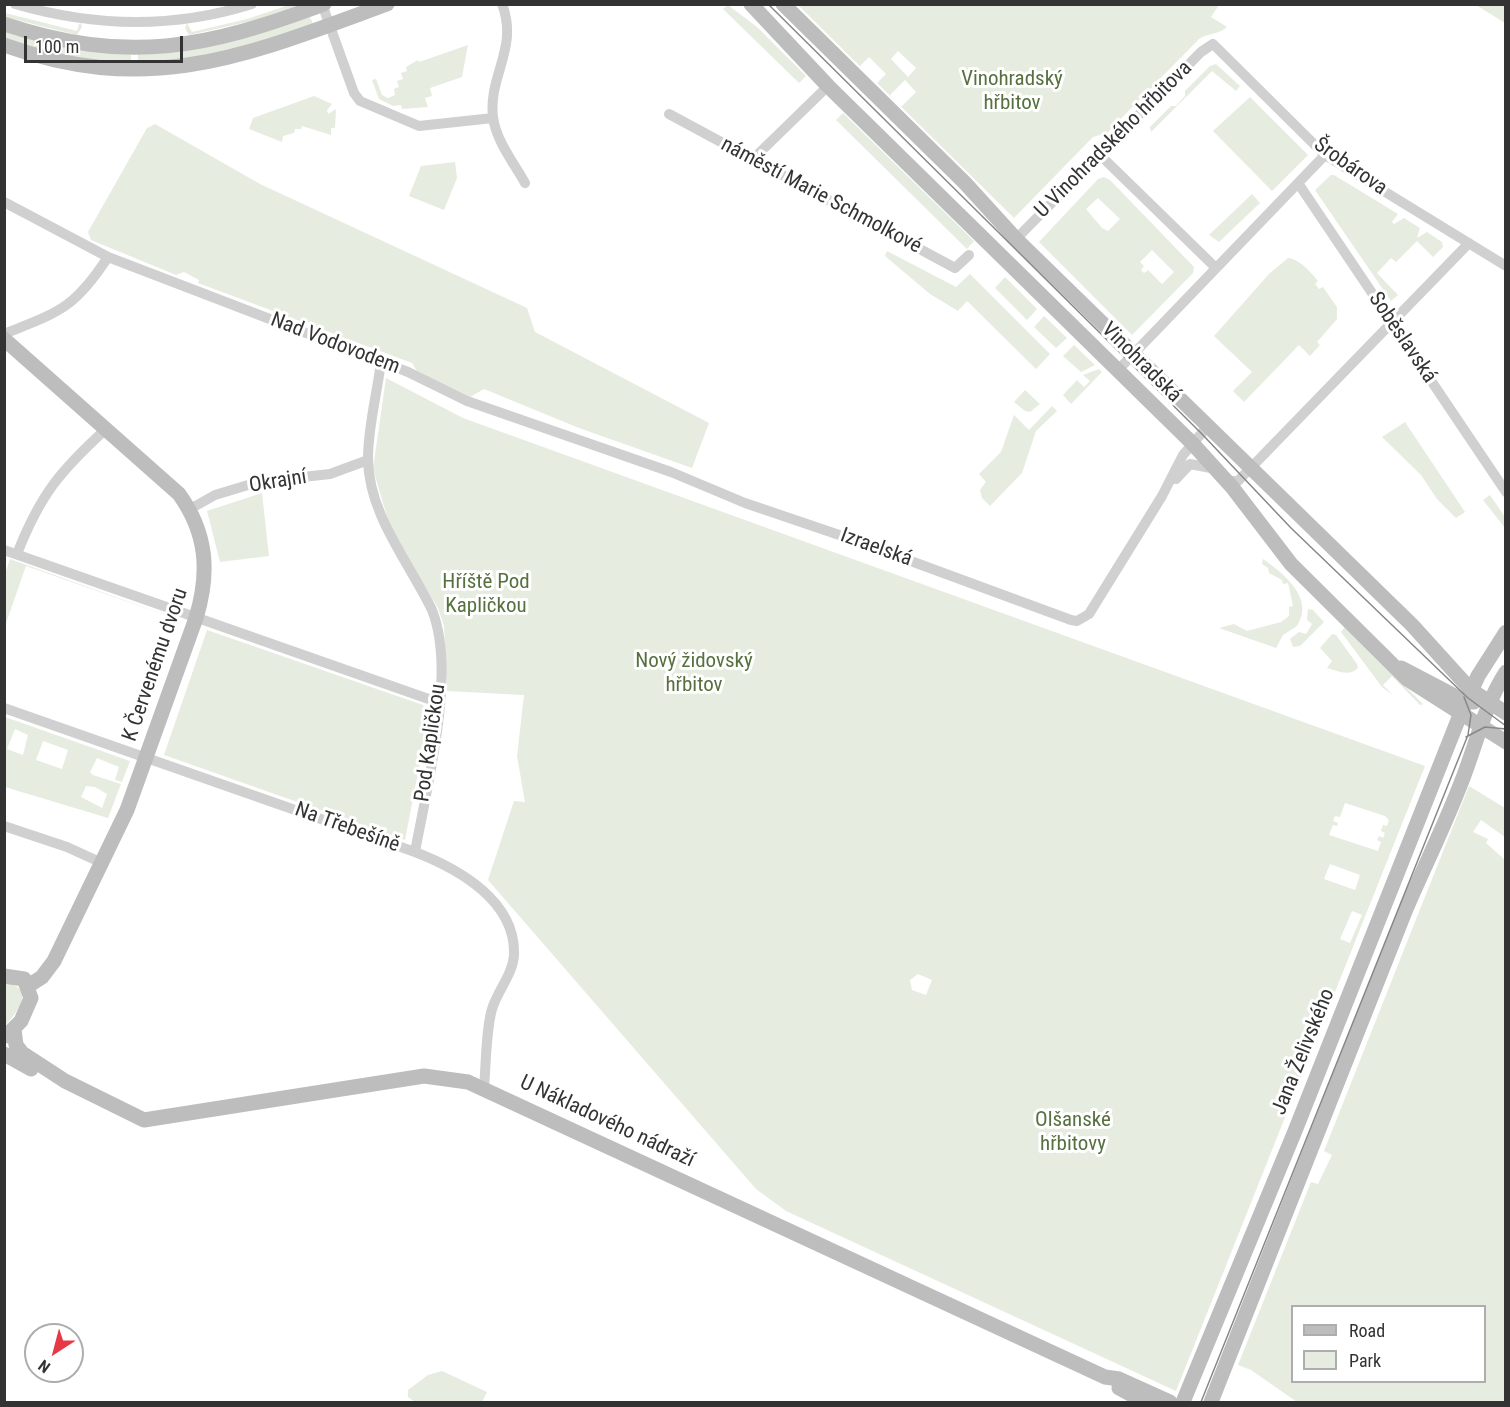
<!DOCTYPE html>
<html>
<head>
<meta charset="utf-8">
<style>
	body { margin:0 }
	#map { position:relative; width:1510px; height:1407px; overflow:hidden; background:#fff; font-family:"Roboto Condensed",sans-serif }
	canvas { display:block }
	.frame { position:absolute; inset:0; border:6px solid #333; pointer-events:none }
	.legend { position:absolute; left:1291px; top:1305px; width:195px; height:78px; box-sizing:border-box; background:#fff; border:2px solid #adadad; margin:0; padding:8px 10px; list-style:none; font-size:18px; color:#333 }
	.legend li { display:flex; align-items:center; gap:12px; height:30px }
	.legend b { width:30px; border:2px solid #adadad }
	.north { position:absolute; left:24px; top:1323px; width:60px; height:60px; box-sizing:border-box; background:#fff; border:2px solid #adadad; border-radius:50%; rotate:216deg; font-size:16px; font-weight:700; line-height:24px; text-align:center; color:#333 }
	.north::after { content:''; display:block; margin:auto; width:21px; height:27px; background:#e63946; clip-path:polygon(50% 0,100% 100%,50% 72%,0 100%) }
	.scale { position:absolute; left:24px; top:36px; width:159px; height:27px; box-sizing:border-box; border:3px solid #333; border-top:0; padding-left:8px; font-size:18px; line-height:21px; white-space:nowrap; color:#333; -webkit-text-stroke:4px #fff; paint-order:stroke }
</style>
</head>
<body>
<div id="map">
<canvas width="1510" height="1407"></canvas>
<div class="frame"></div>
<ul class="legend">
<li><b style="height:8px;background:#bdbdbd"></b>Road</li>
<li><b style="height:16px;background:#e6ecdf"></b>Park</li>
</ul>
<div class="north">N</div>
<div class="scale">100 m</div>
</div>
<script>
const context = document.querySelector('canvas').getContext('2d');
context.lineJoin = 'round';
function paint(path, color) { context.fillStyle = color; context.fill(path, 'evenodd'); }
function strokePath(path, color, width, dash) { context.strokeStyle = color; context.lineWidth = width; context.lineCap = dash ? 'butt' : 'round'; context.setLineDash(dash || []); context.stroke(path); }
function write(font, color, halo, rows, align = 'center') {
  context.font = font + ' "Roboto Condensed",sans-serif'; context.lineWidth = 6; context.setLineDash([]); context.textBaseline = 'middle'; context.strokeStyle = halo; context.fillStyle = color; for (const [text, x, y, turn = 0] of rows) {
    context.save(); context.translate(x, y); context.rotate((+turn || 0) * Math.PI / 180); context.textAlign = isNaN(turn) ? turn : align; if (halo) context.strokeText(text, 0, 0); context.fillText(text, 0, 0); context.restore();
  }
}
paint(new Path2D(`
	M289,5H299L256,20L189,35L185,28L187,23L192,32L247,19Z
	M728,5L757,27L806,76L799,83L723,9Z
	M798,5H1219L1211,17L1227,27C1220,34 1208,33 1199,39L1107,133L1093,137L1014,218ZM898,51L916,68L908,77L891,59ZM869,57L886,74L877,83L860,66ZM905,80L916,92L901,107L890,95Z
	M1476,5H1505V23Z
	M5,13L77,31L79,24L81,23L82,27L77,35L5,17Z
	M309,16L313,23L264,45L138,66V51Z
	M4,30L131,51V66L111,65L5,41Z
	M468,45L462,77L430,88L432,96L425,98L428,107L402,109L401,105L393,106L379,99L372,80L376,79L382,95L388,98L395,95L394,89L399,87L397,81L403,79L401,73L407,71L406,67L418,60L419,62Z
	M1216,64L1240,86L1236,91L1212,71L1151,132L1150,127L1171,106H1176L1185,96V91L1210,66Z
	M314,96L332,104L327,110L328,114L336,109L335,128H331V135L302,126L301,129H295L294,133L283,136L282,142L249,129L253,118Z
	M1250,97L1308,155L1272,191L1213,131Z
	M843,113L974,241L967,249L836,120Z
	M155,124L260,184L527,308L535,332L709,423L692,468L579,428L484,389L470,397L417,371L412,363L198,283L199,280L184,272L176,275L91,240L88,232L147,128Z
	M455,162L457,178L444,210L409,196L421,166Z
	M1331,175H1334L1398,214L1392,222L1394,224L1404,218L1420,228L1417,238L1427,232L1442,242L1443,247L1433,257L1417,241L1396,262L1391,258L1377,273L1398,295L1391,301L1315,190Z
	M1104,177L1110,180L1194,267L1193,273L1132,335L1039,242L1098,179ZM1098,198L1120,219L1108,231L1102,228L1086,209ZM1152,250L1174,272L1162,284L1148,270L1144,273L1141,270L1144,266L1140,262Z
	M1252,194L1260,203L1219,242L1209,235Z
	M887,251L956,287L970,274L1050,354L1036,369L967,301L958,311L930,294L885,256Z
	M1288,258C1299,259 1311,272 1318,281L1315,284L1319,289L1323,287L1337,307V319L1317,342L1320,345L1310,356L1299,345L1244,402L1233,391L1252,372L1214,336L1269,274Z
	M1005,277L1037,309L1027,320L995,288Z
	M1044,316L1067,338L1056,348L1034,327Z
	M1074,345L1095,365L1081,372L1063,356Z
	M1099,369L1102,372L1071,404L1063,395L1077,380L1084,387L1090,381L1083,375Z
	M386,378L463,418L1425,766L1176,1391L786,1211L756,1189L488,880L514,801L525,802L517,756L524,695L447,691L444,626L438,608L391,530L373,469ZM1345,803L1385,816L1389,820L1387,826L1383,825L1381,831L1385,833L1383,838L1379,836L1377,840L1381,842L1378,851L1329,835L1333,825L1337,826L1338,823L1333,821L1335,816L1340,817ZM1330,864L1360,875L1355,890L1324,879ZM1352,911L1362,915L1350,943L1340,939ZM918,974L932,980L926,995L912,990L910,980Z
	M1025,390L1040,404L1030,412L1025,411L1014,402Z
	M1052,406L1057,411L1036,431L1022,473L990,506L982,498L980,490L986,482L979,474L1001,452L1014,415L1029,430Z
	M1405,422L1465,512L1456,518L1437,499L1421,475L1382,437Z
	M262,493L269,556L220,562L207,511Z
	M1490,495L1505,517V528L1483,500Z
	M10,559L179,620L26,566L5,626V574Z
	M1263,559C1284,574 1315,598 1297,626L1283,635L1276,648L1219,628L1234,624L1247,631L1281,622L1289,616V607L1293,606L1288,583L1283,584L1282,580L1269,573L1268,568L1262,564Z
	M1308,609L1313,610L1324,622L1300,646L1293,647L1290,639L1299,632L1306,634L1312,624L1307,620Z
	M1345,627L1423,704L1420,705L1392,676L1383,685L1393,695L1382,687L1341,632Z
	M207,630L423,705L429,715L405,840L164,755Z
	M1332,634L1336,635L1357,664L1358,668C1349,677 1338,671 1327,668L1332,661L1320,648Z
	M5,717L130,761L122,782L115,780L119,767L97,758L90,772L93,775L121,784L108,818L5,787ZM15,729L28,735L23,755L7,749ZM43,741L68,750L62,769L36,760ZM86,786L95,787L107,794L102,808L81,797Z
	M1469,786L1505,808V837L1481,820L1473,832L1488,839L1486,843L1505,860V1402H1297L1251,1370L1238,1365L1311,1182L1318,1184L1332,1155L1324,1151ZM1484,1306V1382H1292V1306Z
	M5,983C36,987 18,1012 5,1026Z
	M442,1371L487,1392L482,1402H415L408,1397V1390L428,1375Z`), '#e6ecdf');
strokePath(new Path2D(`
	M15,4C94,27 173,29 252,4
	M322,4L354,93L360,101L419,126L493,118
	M502,4C519,48 488,76 493,117C496,141 514,163 525,183
	M669,114L955,268L969,255
	M1100,155L1216,268
	M753,159L828,86
	M1298,183L1506,492
	M4,202L108,257L408,372L467,401L671,472L745,503L851,539L1071,620L1077,621L1089,614L1162,496L1183,455L1207,427
	M1016,239L1201,52L1213,44L1325,155L1506,266
	M4,334C59,312 74,309 108,257
	M381,362C377,394 368,427 368,458C368,514 409,562 432,610C457,673 427,785 415,852
	M1119,369L1325,155
	M1176,479L1190,464L1216,469
	M1227,481H1238L1469,243
	M190,509L215,495L258,482L330,474L368,460
	M4,550L440,703
	M17,554C40,495 60,471 106,429
	M4,708L415,852C459,869 516,901 514,955C513,973 499,989 493,1006C486,1025 486,1066 484,1088
	M4,826L67,847L102,863`), '#d0d0d0', 10);
strokePath(new Path2D(`
	M751,4L828,86L1192,443L1232,487L1291,564L1407,679L1506,742
	M783,4L965,183L1016,239L1412,625L1471,690L1506,713
	M4,24C128,65 206,48 324,4
	M4,45C151,98 250,54 387,4
	M4,339L179,494C207,533 210,572 196,618L127,810L54,961L42,977L28,986
	M1401,668L1466,702H1474
	M4,976L24,979L31,998L21,1021L6,1036
	M14,1029L16,1045L22,1053L65,1081L144,1120L424,1076L468,1082L1105,1377L1119,1379L1170,1402
	M4,1054L31,1069
	M1119,1388L1145,1402
	M1183,1402L1295,1131L1460,715L1478,676L1506,632
	M1211,1402L1406,909C1425,865 1446,823 1463,778C1477,742 1485,704 1506,672`), '#bdbdbd', 15);
strokePath(new Path2D(`
	M768,4L1201,433L1291,528L1468,698L1506,726
	M1466,737L1485,727L1506,729
	M1201,1402L1468,735L1471,715L1464,697`), '#888', 1.5);
write('21px', '#56703f', '#fff', [
	["Vinohradský",1012,80],
	["hřbitov",1012,104],
	["Hříště Pod",486,583],
	["Kapličkou",486,607],
	["Nový židovský",694,662],
	["hřbitov",694,686],
	["Olšanské",1073,1121],
	["hřbitovy",1073,1145]
]);
write('21px', '#333', '#fff', [
	["U Vinohradského hřbitova",1114,140,-45],
	["Šrobárova",1350,167,35],
	["náměstí Marie Schmolkové",821,196,28],
	["Soběslavská",1402,338,56],
	["Nad Vodovodem",335,344,21],
	["Vinohradská",1141,363,45],
	["Okrajní",278,482,-9],
	["Izraelská",876,548,20],
	["K Červenému dvoru",156,665,-71],
	["Pod Kapličkou",431,743,-82],
	["Na Třebešíně",347,828,20],
	["Jana Želivského",1304,1052,-68],
	["U Nákladového nádraží",607,1122,25]
]);
</script>
</body>
</html>
